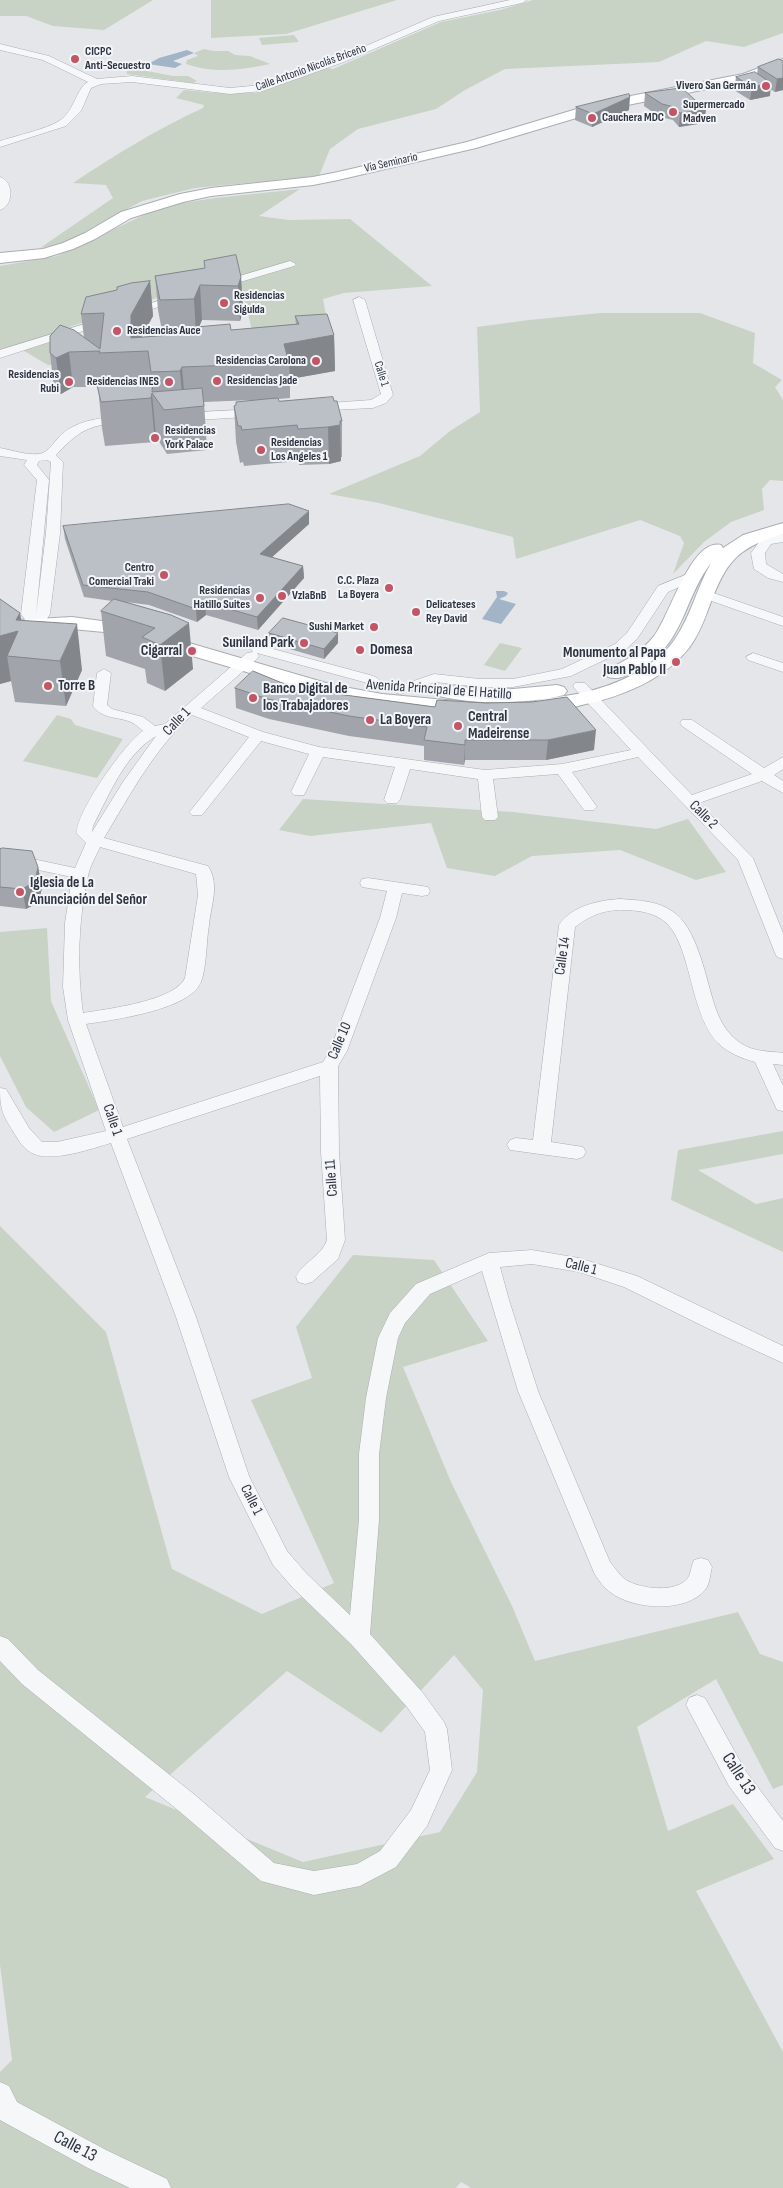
<!DOCTYPE html>
<html>
<head>
<meta charset="utf-8">
<style>
	body { margin:0 }
	canvas { display:block; background:#e4e6ea }
</style>
</head>
<body>
<canvas width="783" height="2188"></canvas>
<script>
const context = document.querySelector('canvas').getContext('2d');
context.lineJoin = 'round';
function paint(path, color) { context.fillStyle = color; context.fill(path, 'evenodd'); }
function strokePath(path, color, width, dash) { context.strokeStyle = color; context.lineWidth = width; context.lineCap = dash ? 'butt' : 'round'; context.setLineDash(dash || []); context.stroke(path); }
function write(font, color, halo, rows, align = 'center') {
  context.font = font + ' "Sofia Sans Condensed",sans-serif'; context.lineWidth = 4; context.setLineDash([]); context.textBaseline = 'middle'; context.strokeStyle = halo; context.fillStyle = color; for (const [text, x, y, turn = 0] of rows) {
    context.save(); context.translate(x, y); context.rotate((+turn || 0) * Math.PI / 180); context.textAlign = isNaN(turn) ? turn : align; if (halo) context.strokeText(text, 0, 0); context.fillText(text, 0, 0); context.restore();
  }
}
paint(new Path2D(`
	M0,0H153L104,30L53,26L26,16H0Z
	M211,0H397L286,34L211,38Z
	M533,0H783V33L744,47L706,41L659,62L505,69L465,90L436,109L358,129L330,149L319,176L195,188L142,201L65,243L40,248L113,198L106,185L73,183C115,155 157,129 203,108L204,105L176,98L184,90L216,93H255L325,67L333,69L441,22L500,10Z
	M294,35L299,42L262,45L259,38Z
	M204,49L214,51H228L235,55L250,56L270,64C243,70 214,74 186,64L187,60L198,56L194,53Z
	M126,67L173,76H188L197,81L193,83L127,74Z
	M300,189L259,216L289,220L350,219L432,286L344,293L323,299L330,337L83,366L48,365L14,345L0,349V266L57,256L163,206L215,198ZM238,271L253,335L59,358L54,332Z
	M601,313H700L755,333L753,363L782,380L775,387L783,400V481L770,480L762,489L764,510L731,522L704,542L673,574L684,543L680,536L640,520L516,559L513,537L379,503L329,494L420,456L450,431L480,412L477,327L529,320Z
	M500,643L522,648L505,671L484,665Z
	M57,715L71,719L75,725L123,739L97,778L23,761Z
	M303,799L513,812L656,829L688,819L726,872L696,880L620,850L532,856L495,876L447,868L431,823L310,836L279,830Z
	M47,928L51,1001L99,1110L54,1132L26,1107L0,1056V932Z
	M783,1131V1154L698,1170L756,1204L783,1198V1252L671,1200L678,1150Z
	M0,1226L106,1332L172,1569L262,1614L334,1583L251,1400L312,1378L296,1327L353,1255L434,1260L488,1341L403,1367L451,1482L512,1606L535,1661L738,1612L760,1654L783,1662V1785L773,1789L716,1679L637,1727L668,1831L733,1804L774,1859L696,1891L783,2052V2188H471L461,2182L456,2188H0V2072L12,2060L0,1965ZM454,1655L483,1690L477,1772L440,1832L303,1862L145,1797L287,1671L381,1733Z`), '#c9d3c5');
paint(new Path2D(`
	M187,50L194,53L173,61L182,64L175,68L148,64L159,58Z
	M496,591H504L508,593L506,596L499,599L516,604L501,624L482,619L497,597Z`), '#a2b4c7');
const street = new Path2D(`
	M510,0H527L522,3L439,21L344,62L262,91L230,94L132,82L101,84L91,88L81,111L66,126L0,147V141C15,136 47,129 59,121C74,112 77,87 88,82L43,60L0,50V44L49,56L97,79L132,76L230,88L261,85L338,58L433,17Z
	M0,177C14,181 14,206 0,210Z
	M290,261L296,264L294,266L220,288L214,285L216,283Z
	M181,294L185,295L187,297L185,299L129,316L123,313L125,311Z
	M359,297L365,300L393,395L386,403L373,408L311,411L309,408L311,405L315,404L371,400L381,394L353,300Z
	M104,318L110,321L108,323L0,358V350Z
	M257,409L261,410L263,413L261,416L181,421L175,417L181,413Z
	M125,416L129,417L131,420L129,423C120,425 111,424 102,425C82,428 69,441 56,455L63,462L60,533L50,614L41,628H31L21,614L37,480L24,465L27,460L0,456V448C12,450 31,457 43,453C50,450 56,439 62,434C80,419 102,418 125,416ZM47,460L51,462L46,533L36,615L49,480L37,465L39,461Z
	M783,534V542L771,544L765,553L766,564L783,574V582L768,578L754,569L751,553L762,538Z
	M695,571L702,575L700,578L668,592L637,639L625,650L571,676L513,687H480L435,682L401,694L396,693L394,690L396,687L434,674L480,679H513L562,669L615,644L627,633L658,586Z
	M705,590L783,617V626L700,597L698,594L700,591Z
	M258,645L370,675C378,678 381,679 382,687L380,690H370L367,683L360,681L257,653L259,656L257,659L201,708L263,732L319,747L485,770L562,764L631,750L575,689L573,686L575,683H585L692,795L752,774L682,726L680,723L682,720H692L764,768L783,757V769L774,775L783,781V793L762,781L699,803L753,858L783,933V959L777,957L775,953L738,860L638,757L572,772L597,807L594,810H584L558,774L493,779L498,817L495,820H485L482,817L478,779L410,769L400,800L397,803H387L384,800L395,767L323,757L304,795H294L291,792L309,754L261,741L202,815H192L189,812L192,809L249,737L192,715C154,749 130,795 104,838L208,866C220,885 211,905 209,925C206,943 207,965 201,982C190,1010 113,1020 86,1024L123,1127L323,1062L330,1050L380,918L387,891L362,887L360,883L362,879L368,878L422,886L428,887L430,891L428,895L422,896L402,893L396,918L347,1051L338,1066L339,1152L345,1240L338,1259L312,1282L305,1284L298,1282L296,1277C303,1262 321,1257 327,1240L321,1152L320,1076L127,1139L196,1317L249,1476L287,1551L307,1574L350,1615L359,1520V1454L366,1398L378,1338L390,1313L416,1284L489,1253L532,1250L579,1258L637,1276L783,1346V1363L709,1329L624,1287L579,1272L532,1264L500,1267L509,1300L538,1391L610,1562C615,1568 620,1576 626,1580C641,1589 675,1593 687,1579C691,1575 691,1566 694,1560L701,1558L708,1560L712,1567C710,1574 710,1584 705,1590C686,1613 633,1610 610,1592C604,1588 599,1580 595,1575L518,1391L482,1271L430,1294L405,1323L398,1338L386,1398L379,1454V1520L370,1634L423,1693L444,1722L447,1729L452,1770L427,1826L396,1867L360,1886L314,1895L261,1881L179,1811L22,1684L0,1661V1636L8,1639L38,1670L195,1795L274,1863L314,1871L357,1864L380,1851L411,1810L430,1770L425,1732L407,1707L351,1644L293,1588L273,1565L229,1477L176,1317L111,1143C91,1149 53,1162 34,1154C24,1150 18,1140 13,1131C2,1114 0,1108 0,1088L6,1089L29,1128L42,1142H57L106,1131L68,1020L63,987L65,923L72,877L0,862V852L75,868L86,843L77,834C74,815 126,741 143,731C140,728 136,725 133,723C119,716 103,720 93,706L97,673L104,669L111,673L107,705L112,709L143,717L155,726L165,724L247,653L253,652L251,649ZM156,736L123,782L92,832L93,826C109,795 125,754 156,736ZM100,847L196,874L198,895L185,978C175,1001 107,1009 83,1013C77,969 78,919 88,876C90,866 96,856 100,847Z
	M753,653L783,663V672L748,660L746,657Z
	M620,899C637,900 658,901 672,911C696,926 705,974 713,1000C718,1018 726,1034 742,1044C754,1052 769,1051 783,1053V1065L773,1064L783,1086V1111L777,1110L755,1062C741,1058 728,1053 718,1043C689,1014 692,943 664,921C654,913 641,911 628,910C607,909 591,914 575,927L551,1142L583,1147L586,1152L583,1157L577,1159L510,1150L507,1145L510,1140L516,1138L533,1140L559,925C571,906 600,900 620,899Z
	M697,1695L705,1698L745,1770L783,1821V1851L775,1848L729,1786L686,1705L689,1698Z
	M0,2082L9,2086L17,2102L106,2150L167,2179L171,2188H130L88,2168L0,2120Z`);
const secondary = new Path2D(`
	M783,59V68L751,80L603,110L476,148L338,180L313,185L211,196L183,202L131,218L95,239L73,249L44,258L0,263V253L43,249L63,243L85,233L121,212L180,194L211,188L313,177L338,172L467,142L600,102L743,74Z
	M783,523V534C736,548 726,562 709,607C704,621 698,636 689,648C666,677 630,693 595,702C575,706 551,715 531,710L528,706L531,702C546,698 561,697 577,694C612,687 654,670 675,639C691,616 697,587 711,563C682,601 685,647 634,672C625,676 618,680 608,677L605,673L608,669C626,661 642,651 654,636C670,616 691,538 721,545L723,548L743,535Z
	M72,617L124,624L333,685L382,694L467,702L474,704L477,708L474,712L467,714L382,706L331,697L115,633L72,629L0,633V621Z
	M557,685L564,687L567,691L564,695C528,704 475,705 439,696L436,692L439,688L446,686L502,690Z`);
strokePath(street, '#a9adb4', 1);
strokePath(secondary, '#a9adb4', 2);
paint(street, '#f6f7f9');
paint(secondary, '#fff');
paint(new Path2D(`
	M783,61V90L775,92L770,89V96L750,100L734,90L736,77L757,74L758,67Z
	M682,88L704,123L679,127L673,120L660,117L644,106L645,93Z
	M576,107L629,110L592,127L575,120Z
	M204,261L241,277L243,311L240,321L202,320L199,326L231,330L296,324L295,316L334,335L335,371L290,379V398L278,399L279,401L342,421V457H341V461L329,464L299,465V461L244,466L243,462L240,463L236,442L234,406L236,405V402L252,400L204,402L207,450L167,454L156,437L155,442L105,446L102,428L98,387H73L61,394L54,389L50,353L84,337L81,314L117,290L150,281L153,316L141,337L163,336L158,310L155,276L205,268Z
	M309,524L272,557L303,566L304,578L258,630L206,615L197,622L149,605L126,602L171,615L193,669L165,691L147,683L145,669L106,656L101,611L112,601L84,597L65,539L63,526Z
	M0,599L20,613L21,620L82,670L66,706L15,702L11,681L0,684Z
	M269,633H338V643L324,659L269,643Z
	M282,683L322,692L435,707L594,750L546,760H465L464,765L424,760V746L349,736L269,719L236,708L235,688Z
	M0,849L38,867L42,887L39,902L26,909L0,906Z`), '#a1a5ab');
paint(new Path2D(`
	M783,78V90L775,92L777,79Z
	M771,83L770,96L750,100L752,87Z
	M630,97L629,110L592,127L593,114Z
	M706,110L704,123L679,127L680,113Z
	M241,277L243,311L240,321L238,286Z
	M150,281L153,316L134,351L131,338V315Z
	M200,285L202,320L196,334L194,299Z
	M334,335L335,371L290,379L289,363L284,344Z
	M69,352L73,387L61,394L56,358Z
	M182,367L185,403L183,406L180,371Z
	M152,393L156,437L155,442L151,398Z
	M340,425L341,461L329,464L328,427Z
	M309,511V524L261,567L260,554Z
	M303,566L304,578L258,630L257,617Z
	M205,602L206,615L197,622L196,609Z
	M20,613L27,658L7,656L11,681L0,684V636L16,620Z
	M189,623L193,669L165,691L160,645Z
	M77,624L82,670L66,706L60,661Z
	M338,633V643L324,659V649Z
	M596,730L594,750L546,760L548,740Z
	M465,740V760L464,765L465,745Z
	M38,867L42,887L39,902L26,909L22,889Z`), '#83868b');
const building = new Path2D(`
	M779,59L783,61V78L777,79L758,67Z
	M755,72L771,83L752,87L736,77Z
	M682,88L706,110L680,113L674,107L662,104L645,93Z
	M629,94L630,97L593,114L576,107Z
	M236,255L241,277L238,286L200,285L194,299L160,300L155,276L205,268L204,261Z
	M150,281L131,315V338L196,333V327L230,324L231,330L299,324L295,316L327,314L334,335L284,344L289,363L182,367L180,371L151,372L148,351L99,353L100,351L69,352L56,358L50,353V336L60,325L74,330L100,349L104,313L81,314L86,297L117,290V287L131,283Z
	M153,381L152,392L202,388L204,406L164,410L152,393L151,398L101,402L97,385Z
	M333,397L334,401H337L342,421H340V425L328,427L298,429L297,425L242,430L241,426H238L234,406L236,405V402L266,399L278,398L279,401Z
	M289,504L309,511L260,554L303,566L257,617L205,602L196,609L148,592L83,585L63,526Z
	M0,599L20,613L16,620L77,624L60,661L7,656L18,631L0,636Z
	M114,599L171,615L189,623L160,645L142,637L155,628L101,611Z
	M283,618L338,633L324,649L269,633Z
	M253,671L282,683L322,692L435,707L437,700L486,703L532,702L567,697L596,730L548,740H465V745L424,740L427,727L349,716L268,699L235,688Z
	M3,848L32,851L38,867L35,882L22,889L0,887V849Z`);
paint(building, '#bbc0c7');
strokePath(building, '#83868b', 1);
for (const [x, y, r, color] of [
	[75,59,5,"#c35565"],
	[766,86,5,"#c35565"],
	[673,112,5,"#c35565"],
	[592,118,5,"#c35565"],
	[224,303,5,"#c35565"],
	[117,331,5,"#c35565"],
	[316,361,5,"#c35565"],
	[217,381,5,"#c35565"],
	[69,382,5,"#c35565"],
	[169,382,5,"#c35565"],
	[155,438,5,"#c35565"],
	[261,450,5,"#c35565"],
	[164,575,5,"#c35565"],
	[389,588,5,"#c35565"],
	[282,596,5,"#c35565"],
	[260,598,5,"#c35565"],
	[416,612,5,"#c35565"],
	[374,627,5,"#c35565"],
	[304,643,5,"#c35565"],
	[360,650,5,"#c35565"],
	[192,651,5,"#c35565"],
	[676,662,5,"#c35565"],
	[48,686,5,"#c35565"],
	[253,698,5,"#c35565"],
	[370,720,5,"#c35565"],
	[458,726,5,"#c35565"],
	[20,892,5,"#c35565"]
]) { const dot = new Path2D(); dot.arc(x, y, r, 0, 2 * Math.PI); context.fillStyle = color; context.fill(dot); strokePath(dot, '#f3f5f8', 2); }
write('bold 12px', '#2d3441', '#f3f5f8', [
	["CICPC",85,52],
	["Anti-Secuestro",85,66],
	["Vivero San Germán",756,86,"right"],
	["Supermercado",683,105],
	["Madven",683,119],
	["Cauchera MDC",602,118],
	["Residencias",234,296],
	["Sigulda",234,310],
	["Residencias Auce",127,331],
	["Residencias Carolona",306,361,"right"],
	["Residencias",59,375,"right"],
	["Rubi",59,389,"right"],
	["Residencias Jade",227,381],
	["Residencias INES",159,382,"right"],
	["Residencias",165,431],
	["York Palace",165,445],
	["Residencias",271,443],
	["Los Angeles 1",271,457],
	["Centro",154,568,"right"],
	["Comercial Traki",154,582,"right"],
	["C.C. Plaza",379,581,"right"],
	["La Boyera",379,595,"right"],
	["Residencias",250,591,"right"],
	["Hatillo Suites",250,605,"right"],
	["VzlaBnB",292,596],
	["Delicateses",426,605],
	["Rey David",426,619],
	["Sushi Market",364,627,"right"]
], 'left');
write('12px', '#2d3441', '#f3f5f8', [
	["Calle Antonio Nicolás Briceño",311,68,-20],
	["Vía Seminario",391,163,-13],
	["Calle 1",381,374,73]
]);
write('bold 15px', '#2d3441', '#f3f5f8', [
	["Suniland Park",294,643,"right"],
	["Domesa",370,650],
	["Cigarral",182,651,"right"],
	["Monumento al Papa",666,653,"right"],
	["Juan Pablo II",666,670,"right"],
	["Torre B",58,686],
	["Banco Digital de",263,689],
	["los Trabajadores",263,706],
	["Central",468,717],
	["Madeirense",468,734],
	["La Boyera",380,720],
	["Iglesia de La",30,883],
	["Anunciación del Señor",30,900]
], 'left');
write('15px', '#2d3441', '#f3f5f8', [
	["Avenida Principal de El Hatillo",439,690,4],
	["Calle 1",177,722,-46],
	["Calle 2",703,815,45],
	["Calle 14",563,956,-82],
	["Calle 10",340,1041,-67],
	["Calle 1",112,1120,71],
	["Calle 11",332,1178,-94],
	["Calle 1",581,1267,14],
	["Calle 1",251,1500,63]
]);
write('18px', '#2d3441', '#f3f5f8', [
	["Calle 13",738,1774,57],
	["Calle 13",75,2147,28]
]);
</script>
</body>
</html>
